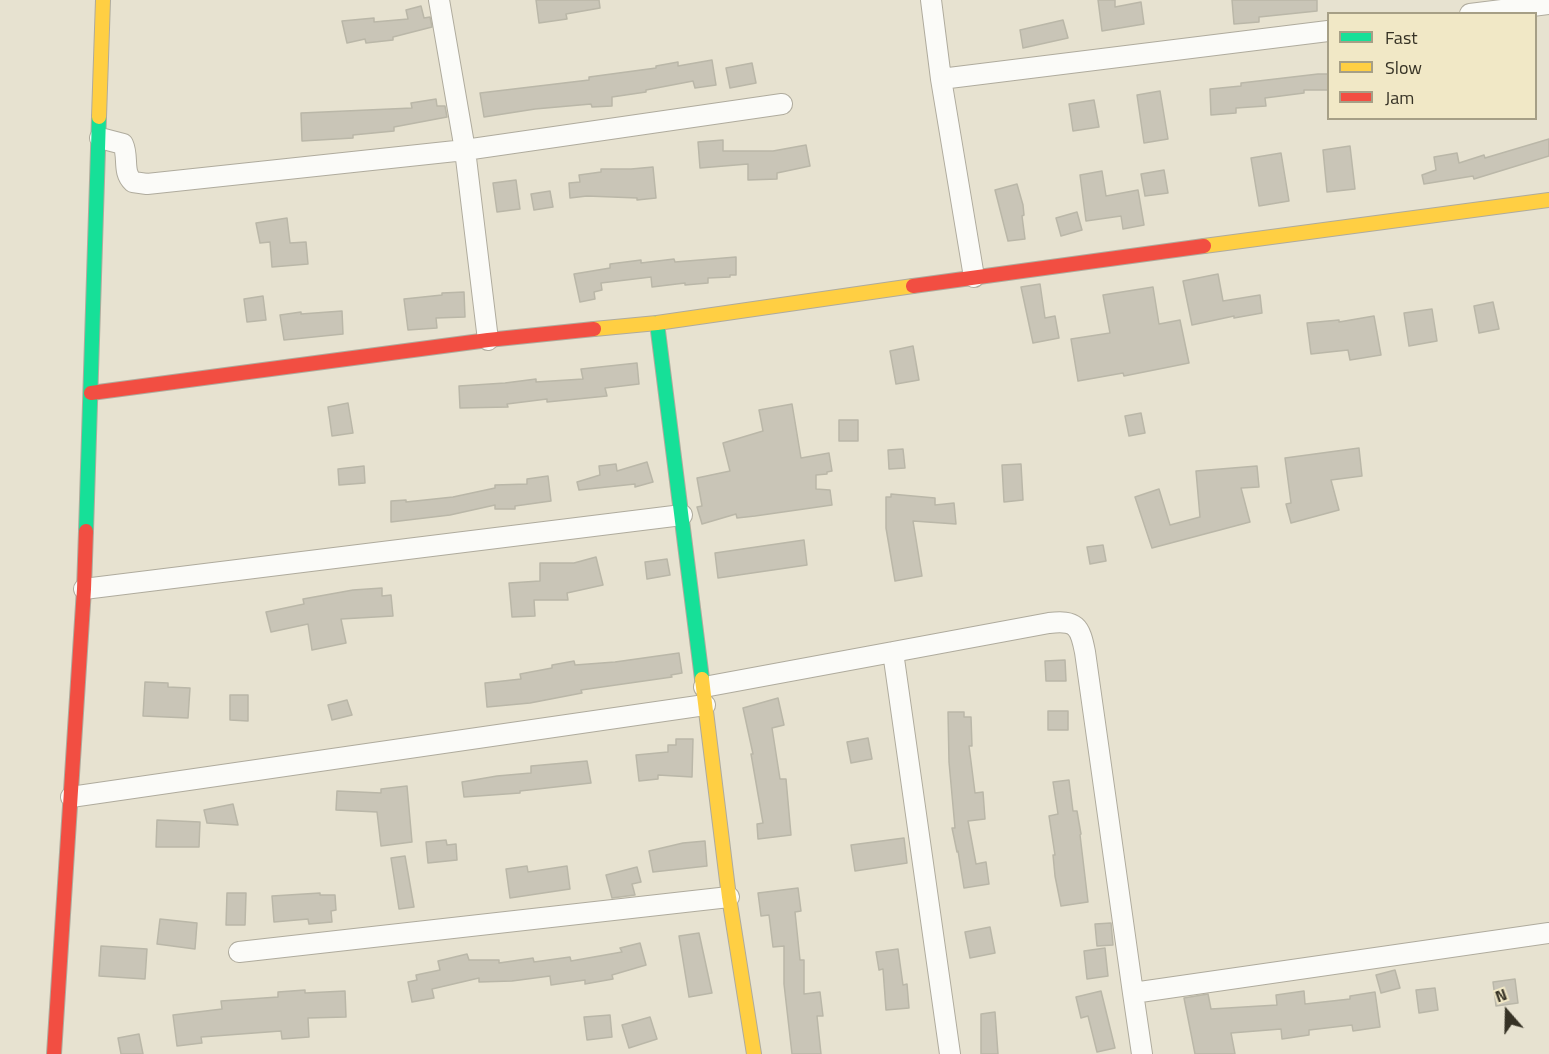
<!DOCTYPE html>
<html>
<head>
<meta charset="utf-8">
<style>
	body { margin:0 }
	#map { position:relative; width:1549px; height:1054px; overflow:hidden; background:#e7e2d0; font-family:"Titillium Web",sans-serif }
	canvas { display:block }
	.legend { position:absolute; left:1327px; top:12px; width:210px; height:108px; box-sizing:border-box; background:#f1e8c6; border:2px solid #a69f86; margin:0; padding:8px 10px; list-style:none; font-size:18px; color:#363225 }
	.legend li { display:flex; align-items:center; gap:12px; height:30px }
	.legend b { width:30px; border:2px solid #a69f86 }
	.north { position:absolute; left:1477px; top:982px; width:60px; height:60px; -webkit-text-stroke:4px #f1e8c6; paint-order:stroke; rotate:340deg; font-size:16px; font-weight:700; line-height:24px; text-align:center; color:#363225 }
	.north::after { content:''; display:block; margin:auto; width:21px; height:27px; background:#363225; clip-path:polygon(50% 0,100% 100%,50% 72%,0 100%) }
</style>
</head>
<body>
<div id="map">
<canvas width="1549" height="1054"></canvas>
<ul class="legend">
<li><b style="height:8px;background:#16e098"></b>Fast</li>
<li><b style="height:8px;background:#ffcf43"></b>Slow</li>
<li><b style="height:8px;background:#f24e42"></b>Jam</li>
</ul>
<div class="north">N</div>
</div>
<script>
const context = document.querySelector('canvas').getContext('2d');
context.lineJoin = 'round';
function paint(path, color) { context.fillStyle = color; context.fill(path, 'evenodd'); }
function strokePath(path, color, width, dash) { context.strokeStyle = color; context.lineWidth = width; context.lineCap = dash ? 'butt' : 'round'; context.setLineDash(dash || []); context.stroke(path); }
const building = new Path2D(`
	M536,0H599L600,8L566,14L567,19L539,23Z
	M1098,0H1115V7L1141,2L1144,24L1102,31Z
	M1232,0H1317V11L1259,17V22L1234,24Z
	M421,6L424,18L430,17L432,27L393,37V40L366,43L365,39L347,43L342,21L374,18V22L408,19L406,10Z
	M1063,20L1068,38L1023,48L1020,30Z
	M712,60L716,85L695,88L693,81L646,90V92L612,97V106L592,107L591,104L535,109L484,117L480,93L589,80V77L656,68V66L678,62V66Z
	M752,63L756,83L730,88L726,68Z
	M1318,74H1329V90H1304V93L1265,98L1266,106L1236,108V113L1211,115L1210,89L1241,86V83Z
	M1160,91L1168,139L1144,143L1137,95Z
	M436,99L437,106H445L447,117L394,127V131L353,135V138L302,141L301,113L412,108L411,103Z
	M1094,100L1099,127L1073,131L1069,104Z
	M1549,139V156L1474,179L1473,176L1424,184L1422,175L1436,170L1434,157L1457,153L1459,163L1484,155L1485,158Z
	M723,140V151H773L806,145L810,166L777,173V179L748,180V164L700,168L698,142Z
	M1350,146L1355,189L1327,192L1323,150Z
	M1281,153L1289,201L1259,206L1251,158Z
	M653,167L656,198L637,200V198L587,196L570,198L569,183L580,182L579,175L601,172V169H631Z
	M1164,170L1168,193L1145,196L1141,174Z
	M1102,171L1106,196L1138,190L1144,225L1123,229L1121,216L1086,221L1080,175Z
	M516,180L520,209L497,212L493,183Z
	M1017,184L1023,205L1024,215L1022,216L1025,239L1008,241L995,190Z
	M550,191L553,207L534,210L531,194Z
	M1077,212L1082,230L1061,236L1056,218Z
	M287,218L290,243L306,242L308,264L272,267L270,242L260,243L256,223Z
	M736,257V275H730V277L708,278V283L685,285V283L652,287L651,277L601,283L602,290L594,292L595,299L580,302L574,274L610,268V264L641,260V263L674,259L675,262Z
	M1218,274L1223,301L1260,295L1262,313L1234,318V316L1192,325L1183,281Z
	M1040,284L1045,318L1055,316L1059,338L1033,343L1021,287Z
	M1153,287L1159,324L1180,320L1189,363L1124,376L1123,373L1078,381L1071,339L1110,333L1103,295Z
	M464,292L465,317L436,318L437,328L408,330L404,299L442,295V293Z
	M263,296L266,320L247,322L244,299Z
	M1493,302L1499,329L1479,333L1474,306Z
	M1432,309L1437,341L1409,346L1404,313Z
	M342,311L343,334L284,340L280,315L301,312V314Z
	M1374,316L1381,355L1350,360L1348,350L1311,354L1307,323L1339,320V322Z
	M913,346L919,380L896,384L890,351Z
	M637,363L639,384L605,388L607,396L547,402V399L507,404L508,407L460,408L459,386L505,383L536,379V382L583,379L581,369Z
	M348,403L353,433L332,436L328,407Z
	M792,404L801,458L829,453L832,471L827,472V474L816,475V489L830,490L832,505L755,516L737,518L736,514L702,524L697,507L702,506L697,478L730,471L723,443L763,431L759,410Z
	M1141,413L1145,433L1129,436L1125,416Z
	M839,420H858V441H839Z
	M1359,448L1362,476L1331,480L1339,510L1291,523L1286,504L1291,503L1285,458Z
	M903,449L905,468L889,469L888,450Z
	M647,462L653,482L635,487V484L579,490L577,482L600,475L599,466L616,464L617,471Z
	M1021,464L1023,500L1004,502L1002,465Z
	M364,466L365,483L339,485L338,469Z
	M1257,466L1259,487L1241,488L1250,522L1152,548L1135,497L1159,489L1170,525L1200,517L1196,471Z
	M548,476L551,501L515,506V509H495V505L450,515L391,522V501L406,500V502L453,497L495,488V485L527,484V479Z
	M891,494L935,498V505L954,503L956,524L913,521L922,576L895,581L886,528V497H891Z
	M804,540L807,565L718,578L715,553Z
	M1103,545L1106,561L1090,564L1087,547Z
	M596,557L603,585L567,593L568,600H534L535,616L512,617L509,583L540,581V563H574Z
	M667,559L670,575L647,579L645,562Z
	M382,588V596L391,595L393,616L341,619L346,643L312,650L308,624L271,632L266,612L304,604L303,599L353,590Z
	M679,653L682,673L671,675L672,677L581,690L582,693L530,703L487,707L485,683L521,679L520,674L552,668V665L574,661L575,665L615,662Z
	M1065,660L1066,681H1046L1045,661Z
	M145,682L168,683V687L190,688L188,718L143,716Z
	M230,695H248V721L230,720Z
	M778,698L784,725L772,728L780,779H786L791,835L758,839L757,824L763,823L751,754H753L743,708Z
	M347,700L352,715L332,720L328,705Z
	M1048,711H1068V730H1048Z
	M948,712H964V717H971L972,746H969L975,793L983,792L985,819L968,821L976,864L986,862L989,884L964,888L958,851L957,852L952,828H955L949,762Z
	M868,738L872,759L851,763L847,742Z
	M676,739H693L692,777L658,775V779L639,781L636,755L668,752V745H676Z
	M587,761L591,783L520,791V793L464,797L462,782L497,776L531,773V766Z
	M1069,780L1073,811H1077L1081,834L1080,835L1088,902L1061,906L1055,876L1053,855H1055L1049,816L1058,814L1053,782Z
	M407,786L412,842L381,846L377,812L336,810L337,791L381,793V789Z
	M233,804L238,825L207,823L204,810Z
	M157,820L200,822L199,847H156Z
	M904,838L907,863L855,871L851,845Z
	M446,840L447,845L456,844L457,860L428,863L426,842Z
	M705,841L707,866L653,872L649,851L683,843Z
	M405,856L414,907L399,909L391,858Z
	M527,866L528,872L567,866L570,889L510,898L506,869Z
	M637,867L641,882L632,884L635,895L612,898L606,875Z
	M798,888L801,911L795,912L800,960H804V994L820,992L823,1016H817L821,1054H792L784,984V946L773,947L769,915L761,916L758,893Z
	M227,893H246L245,925H226Z
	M320,893V895H335L336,910L331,911L332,922L309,924L308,919L274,922L272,896Z
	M160,919L197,923L195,949L157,944Z
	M1111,923L1113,945L1097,946L1095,924Z
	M990,927L995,953L970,958L965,932Z
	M699,933L712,993L689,997L679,936Z
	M640,943L646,965L612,975L613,979L585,984V980L551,985L550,976L512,981L479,982V978L432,989L434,998L412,1002L408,982L417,980L416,975L440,970L438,961L467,954L469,960H499V963L533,958L534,962L570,957L571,961L622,952L620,948Z
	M101,946L147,949L145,979L99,976Z
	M1105,948L1108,976L1087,979L1084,951Z
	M898,949L903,985L907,984L909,1008L886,1010L883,969L879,970L876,952Z
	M1395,970L1400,988L1381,993L1376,975Z
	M1515,979L1518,1003L1496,1006L1493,982Z
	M1435,988L1438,1010L1419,1013L1416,990Z
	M305,990V993L345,991L346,1017L308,1018L309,1037L282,1039L281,1031L201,1037L202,1043L177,1046L173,1015L222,1009L221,1001L278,997V992Z
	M1101,991L1115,1048L1097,1052L1088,1016L1081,1018L1076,997Z
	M1304,991L1305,1004L1350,999V996L1375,992L1380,1027L1353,1031L1352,1025L1309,1030V1035L1282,1039L1281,1029L1231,1033L1235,1054H1195L1184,998L1208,994L1211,1009L1277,1005L1276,995Z
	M995,1012L998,1054H981V1014Z
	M610,1015L612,1037L587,1040L584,1017Z
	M650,1017L657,1039L629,1048L622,1025Z
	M139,1034L143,1054H121L118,1038Z`);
paint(building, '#c9c5b7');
strokePath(building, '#bab7a8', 1.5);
const street = new Path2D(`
	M439,0L465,150L488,340
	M931,0L941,79L1328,31
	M1470,14L1549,4
	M941,79L974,277
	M100,138L123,144C129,157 122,172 133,182L147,184L465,150L782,104
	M84,589L682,515
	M893,652L1049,623C1076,620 1080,626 1085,652L1133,993
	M704,687L893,652L950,1054
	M71,797L705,705
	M239,952L729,897
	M1142,1054L1133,993L1549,933`);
const fast = new Path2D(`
	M657,323L702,679
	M86,531L99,117`);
const slow = new Path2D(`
	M99,117L103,0
	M1204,246L1549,200
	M594,329L657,323L913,286
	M702,679L729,897L754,1054`);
const jam = new Path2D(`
	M913,286L1204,246
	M91,393L488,340L594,329
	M54,1054L84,589L86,531`);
strokePath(street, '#afab9d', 22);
strokePath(fast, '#afab9d', 16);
strokePath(slow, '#afab9d', 16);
strokePath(jam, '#afab9d', 16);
strokePath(street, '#fbfbf8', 20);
strokePath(fast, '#16e098', 14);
strokePath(slow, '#ffcf43', 14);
strokePath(jam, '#f24e42', 14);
</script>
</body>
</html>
